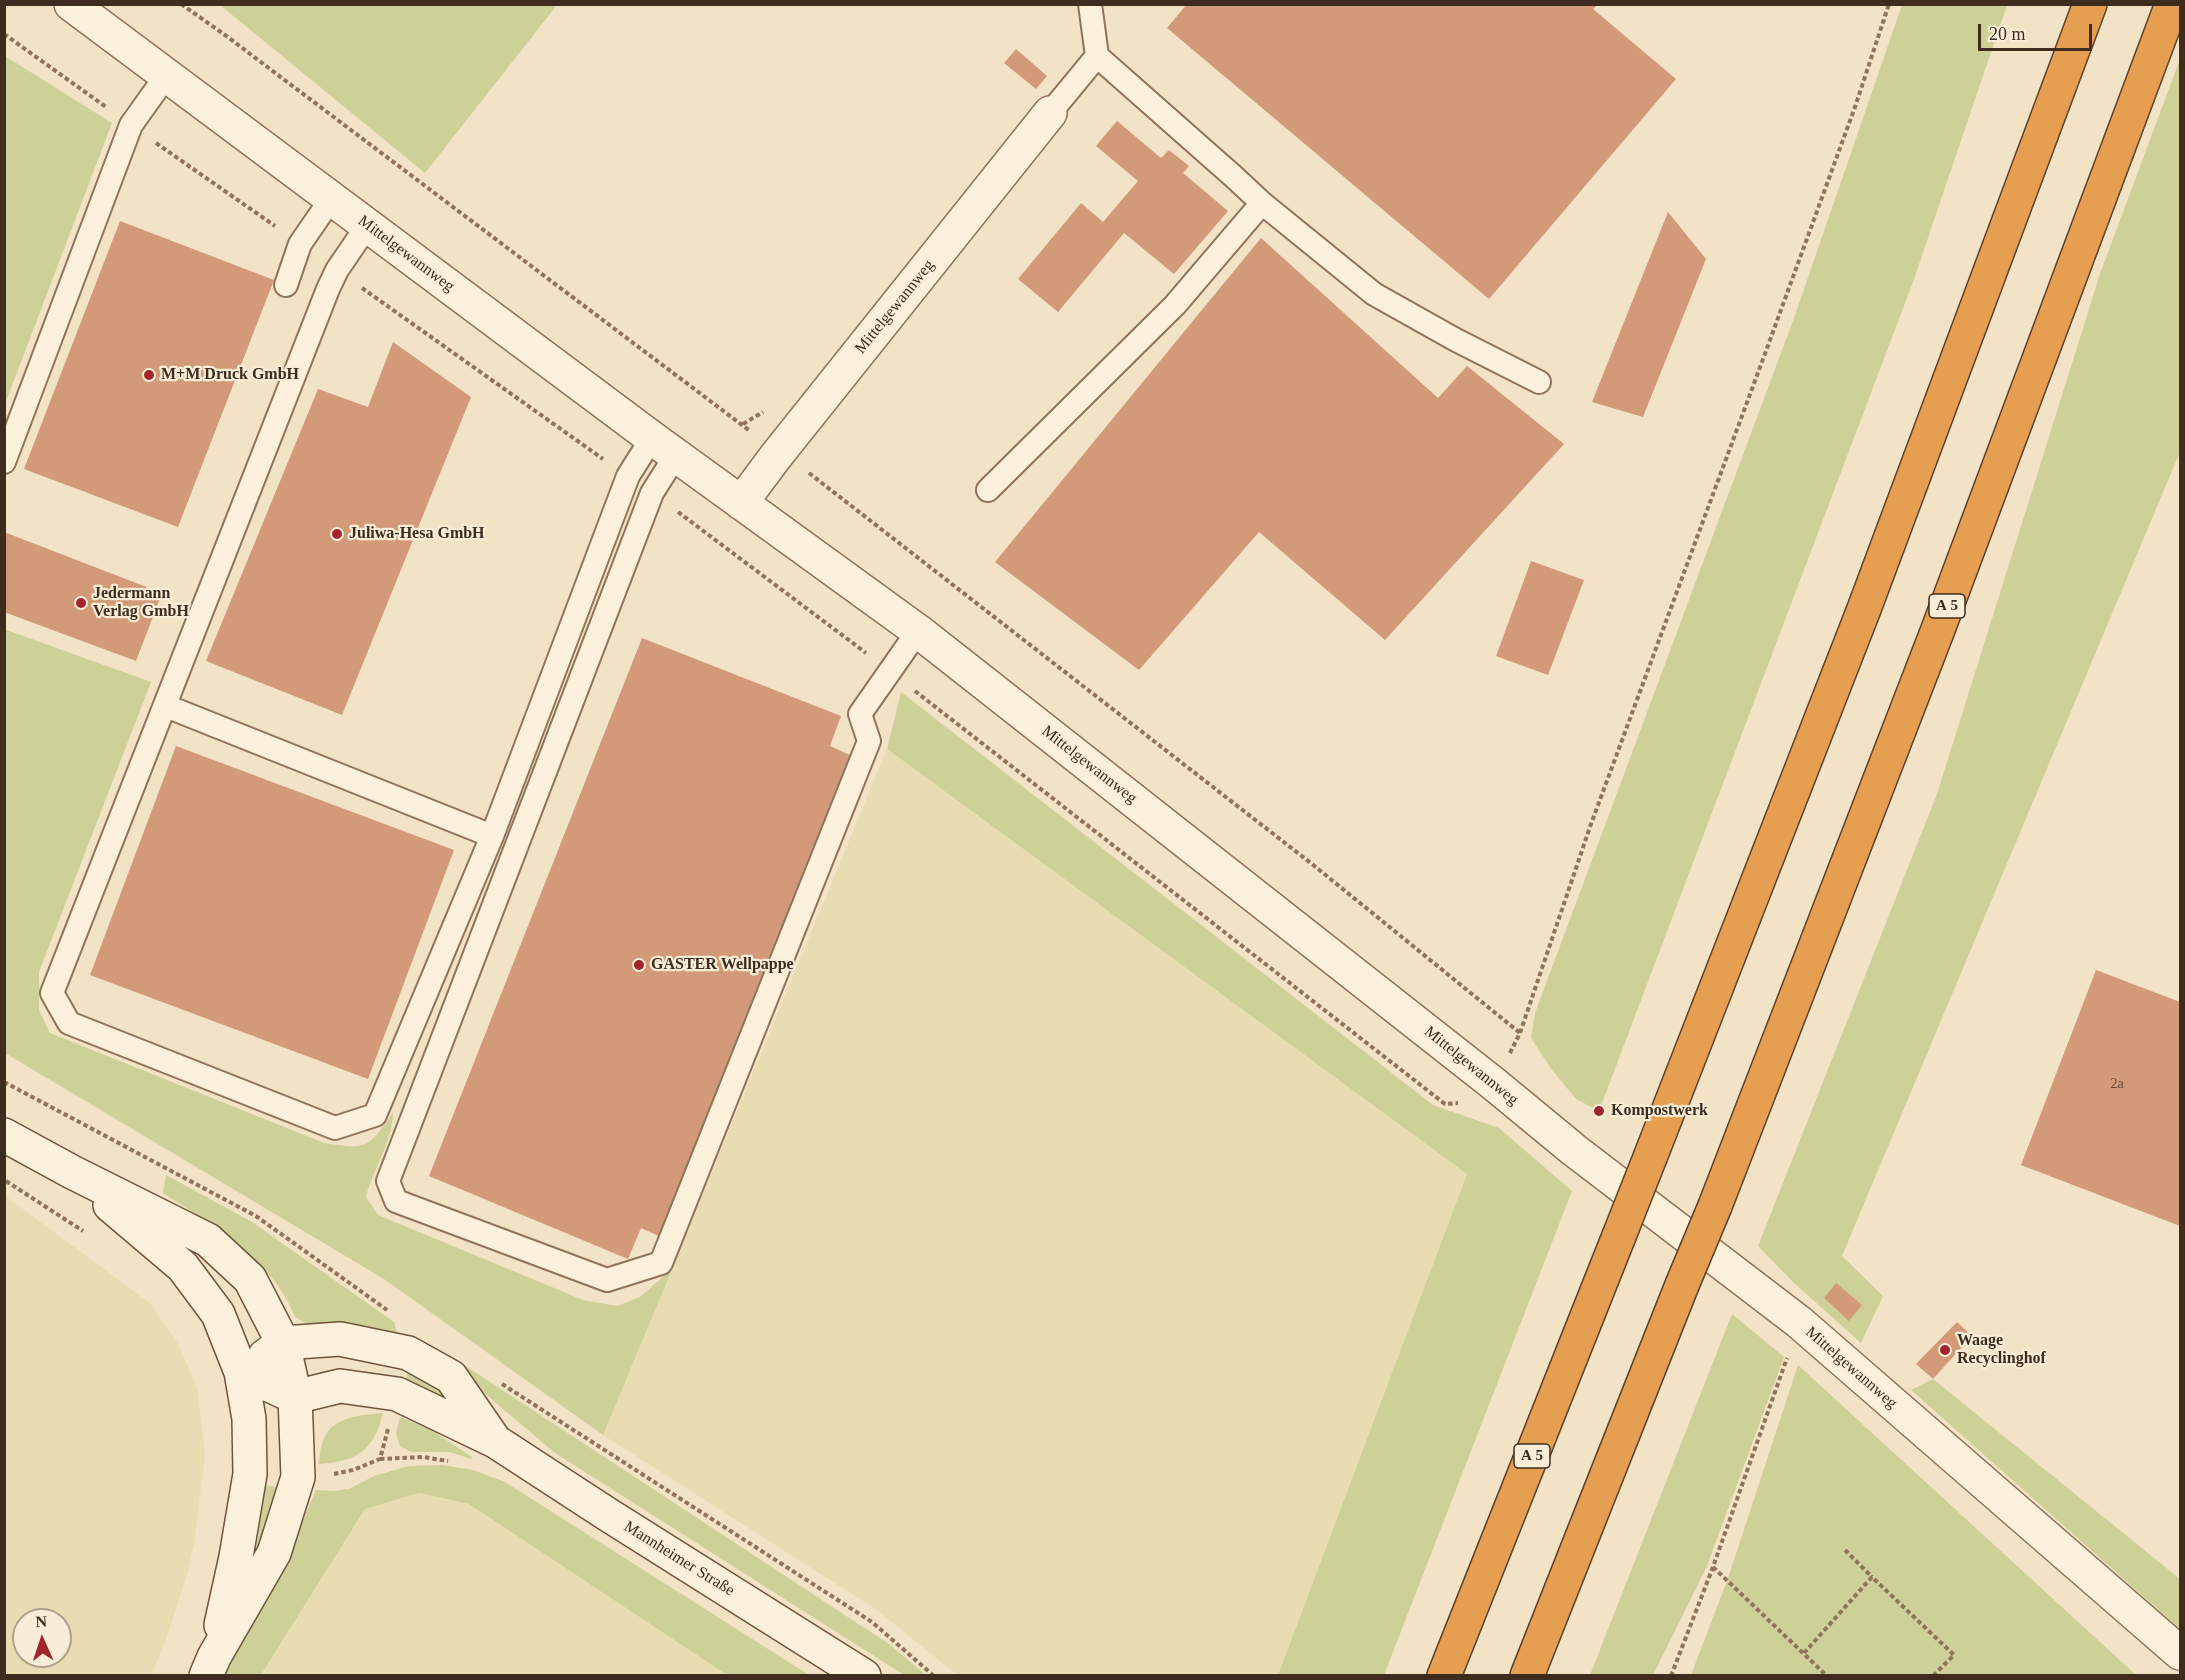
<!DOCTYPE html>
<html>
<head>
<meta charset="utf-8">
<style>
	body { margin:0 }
	#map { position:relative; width:2185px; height:1680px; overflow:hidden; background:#f2e2c6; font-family:Georgia,serif }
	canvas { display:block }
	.frame { position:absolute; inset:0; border:6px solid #3e2c1e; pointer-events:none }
	.north { position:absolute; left:12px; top:1608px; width:60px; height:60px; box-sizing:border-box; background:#f8edd6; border:2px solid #aea08c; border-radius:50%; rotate:357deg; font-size:16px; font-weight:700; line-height:24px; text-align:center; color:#3e2c1e }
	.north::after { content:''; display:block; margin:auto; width:21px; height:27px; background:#a2252b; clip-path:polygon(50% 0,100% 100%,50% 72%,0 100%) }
	.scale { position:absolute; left:1978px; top:24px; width:114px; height:27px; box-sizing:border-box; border:3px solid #3e2c1e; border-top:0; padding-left:8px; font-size:18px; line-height:21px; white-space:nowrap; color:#3e2c1e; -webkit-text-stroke:4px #f8edd6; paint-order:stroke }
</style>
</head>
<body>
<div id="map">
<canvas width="2185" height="1680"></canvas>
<div class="frame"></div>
<div class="north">N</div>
<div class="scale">20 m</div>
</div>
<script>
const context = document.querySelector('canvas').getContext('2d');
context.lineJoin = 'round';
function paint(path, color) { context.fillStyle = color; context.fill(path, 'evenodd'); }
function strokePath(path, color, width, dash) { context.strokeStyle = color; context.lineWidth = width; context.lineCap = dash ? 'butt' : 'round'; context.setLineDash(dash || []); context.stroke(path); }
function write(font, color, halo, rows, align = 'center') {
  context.font = font + ' Georgia,serif'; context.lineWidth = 4.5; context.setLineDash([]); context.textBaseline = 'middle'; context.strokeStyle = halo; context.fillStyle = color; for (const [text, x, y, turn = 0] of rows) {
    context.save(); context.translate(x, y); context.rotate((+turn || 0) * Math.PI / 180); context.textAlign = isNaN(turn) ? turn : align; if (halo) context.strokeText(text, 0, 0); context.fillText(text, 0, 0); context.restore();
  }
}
paint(new Path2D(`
	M887,749L1467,1174L1278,1675H957L877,1610L603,1435Z
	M5,1196L150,1303L178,1344L197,1388L205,1455L194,1543L189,1568L166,1640L151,1675H5ZM24,1620H60V1656H24Z
	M419,1493L469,1504L727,1675L261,1676L365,1509Z`), '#e8ddb2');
paint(new Path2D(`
	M220,5H557L425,173Z
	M1902,5H2007L1913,282L1599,1111L1576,1099L1552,1070L1531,1038L1535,1013L1794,318Z
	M5,56L112,123L5,404Z
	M2180,59V452L1842,1256L1883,1296L1861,1343L1794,1283L1758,1246L1937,794L2100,274Z
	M4,629L151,682L39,972V1010L50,1033L324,1143C368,1150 369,1148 393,1112C393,1142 373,1169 366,1197L378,1215L583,1300L617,1306L640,1297L672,1269L603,1435L384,1279L5,1053Z
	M901,692L1433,1105L1499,1128L1572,1191L1384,1675H1278L1467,1174L887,749Z
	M166,1175L252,1222L394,1322L398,1336L323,1333L295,1317C274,1261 211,1224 163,1193Z
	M1732,1314L1784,1357L1707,1566L1653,1675H1590Z
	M446,1353L889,1644L926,1675H904L555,1453L443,1358Z
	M408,1365L441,1383L460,1408L406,1381Z
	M1798,1365L2136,1675H1691L1727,1581Z
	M1933,1379L2180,1579V1629L1911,1390Z
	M383,1413C374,1451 356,1462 318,1464C320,1457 320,1448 323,1441C332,1416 361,1415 383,1413Z
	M400,1417L431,1430L472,1457L471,1459L450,1452H411L400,1446L396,1433Z
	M442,1465L473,1470L505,1482L809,1675H727L469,1504L419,1493L365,1509L261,1675L221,1676L291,1548L316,1490L333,1491L349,1489L374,1476L409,1466Z
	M263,1485L282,1488L271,1536L251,1567L258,1538Z`), '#cdd198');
paint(new Path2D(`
	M1187,4H1598L1593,9L1676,79L1489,299L1167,28Z
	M1016,49L1047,76L1036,89L1004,63Z
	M1117,121L1161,158L1169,150L1189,166L1183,173L1228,211L1174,274L1124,233L1058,312L1018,279L1081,203L1103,222L1138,181L1096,146Z
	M1668,212L1706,259L1643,417L1592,402Z
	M120,221L274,280L178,527L24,469Z
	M1261,238L1438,398L1467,366L1564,444L1385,640L1259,532L1139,670L995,562Z
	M393,342L471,397L342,715L206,661L318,389L368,407Z
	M4,532L162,593L136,661L4,612Z
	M1531,561L1584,580L1548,675L1496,656Z
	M642,638L841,716L830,746L850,755L659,1236L641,1228L628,1259L429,1176Z
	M176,746L454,850L368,1079L90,975Z
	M2096,970L2180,1002V1226L2021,1165Z
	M1836,1283L1862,1305L1849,1321L1824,1298Z
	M1957,1322L1972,1336L1933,1379L1916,1364Z`), '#d29a79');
const lane = new Path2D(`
	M1090,4L1097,56
	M1050,113L1097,56L1233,176L1262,203L1374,294L1456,340L1539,382
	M367,226L337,270L328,289L52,993L69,1023L335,1128L375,1115L492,836L628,476L652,438
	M286,285L300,244L331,199
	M676,455L652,493L388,1181L396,1201L607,1280L661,1263L869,741L860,714L918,631
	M4,462L131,125L166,76
	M988,490L1175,305L1262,203
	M166,706L492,836`);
const street = new Path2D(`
	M71,4L652,438L918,631L1494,1084L1574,1150L1799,1322L2180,1653
	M741,503L776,456L1050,113`);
const secondary = new Path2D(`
	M4,1135L72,1172L208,1240L250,1279L283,1343L295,1397L298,1477L274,1553L214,1657L206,1676
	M110,1205L183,1267L218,1314L241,1372L249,1419L250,1474L236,1557L221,1625
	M265,1356L283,1343L340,1339L408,1353L451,1377L493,1438
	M241,1372L295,1397L340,1386L397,1394L495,1441L607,1514L864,1676`);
const highway = new Path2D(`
	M1651,1155L1864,609L2090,4
	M1715,1206L1937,632L2172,4
	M1444,1676L1619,1236
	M1527,1676L1682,1285`);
strokePath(lane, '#8f735a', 26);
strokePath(street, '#8f735a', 36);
strokePath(secondary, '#71543d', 36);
strokePath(highway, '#5c412e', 36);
strokePath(new Path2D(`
	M181,4L225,35L750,431
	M4,34L106,107
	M156,143L275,226
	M362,288L603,459
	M743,424L763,412
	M809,473L1312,864L1520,1033
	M678,512L866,653
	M915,691L1445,1104L1458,1103
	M1510,1053L1520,1033L1591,824L1766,351L1855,107L1889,4
	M4,1082L256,1216L387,1310
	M6,1181L83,1231
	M502,1384L872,1622L934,1676
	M380,1459L423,1457L448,1461
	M334,1474L353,1470L380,1459L388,1429
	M1845,1550L1872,1577
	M1713,1567L1827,1676
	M1804,1653L1872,1577L1954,1655L1933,1676
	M1671,1676L1713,1567L1787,1358`), '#8f735a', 4, [4.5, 3]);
strokePath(lane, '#fbf0da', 22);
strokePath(street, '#fbf0da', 33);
strokePath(secondary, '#fbf0da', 33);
strokePath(highway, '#e69e51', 33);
const highwayBridge = new Path2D(`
	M1619,1236L1651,1155
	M1682,1285L1715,1206`);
strokePath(highwayBridge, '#5c412e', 36, []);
strokePath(highwayBridge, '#e69e51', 33);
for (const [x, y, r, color] of [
	[149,375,6,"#a2252b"],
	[337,534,6,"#a2252b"],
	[81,603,6,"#a2252b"],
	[639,965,6,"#a2252b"],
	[1599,1111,6,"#a2252b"],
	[1945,1350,6,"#a2252b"]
]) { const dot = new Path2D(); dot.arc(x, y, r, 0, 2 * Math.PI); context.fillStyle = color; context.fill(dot); strokePath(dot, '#f8edd6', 2); }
write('14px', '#634835', null, [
	["2a",2117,1084]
]);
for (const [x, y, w] of [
	[1947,606,36],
	[1532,1456,36]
]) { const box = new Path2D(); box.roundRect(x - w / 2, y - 12, w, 24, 4.5); context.fillStyle = '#f8edd6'; context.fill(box); strokePath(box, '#3e2c1e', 1.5); }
write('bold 15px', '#3e2c1e', null, [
	["A 5",1947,606],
	["A 5",1532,1456]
]);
write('16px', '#3e2c1e', '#f8edd6', [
	["Mittelgewannweg",406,254,37],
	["Mittelgewannweg",895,307,-51],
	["Mittelgewannweg",1089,765,38],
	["Mittelgewannweg",1471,1066,39],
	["Mittelgewannweg",1851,1368,41],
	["Mannheimer Straße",679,1559,32]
]);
write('bold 16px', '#3e2c1e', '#f8edd6', [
	["M+M Druck GmbH",161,375],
	["Juliwa-Hesa GmbH",349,534],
	["Jedermann",93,594],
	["Verlag GmbH",93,612],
	["GASTER Wellpappe",651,965],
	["Kompostwerk",1611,1111],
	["Waage",1957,1341],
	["Recyclinghof",1957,1359]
], 'left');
</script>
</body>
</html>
